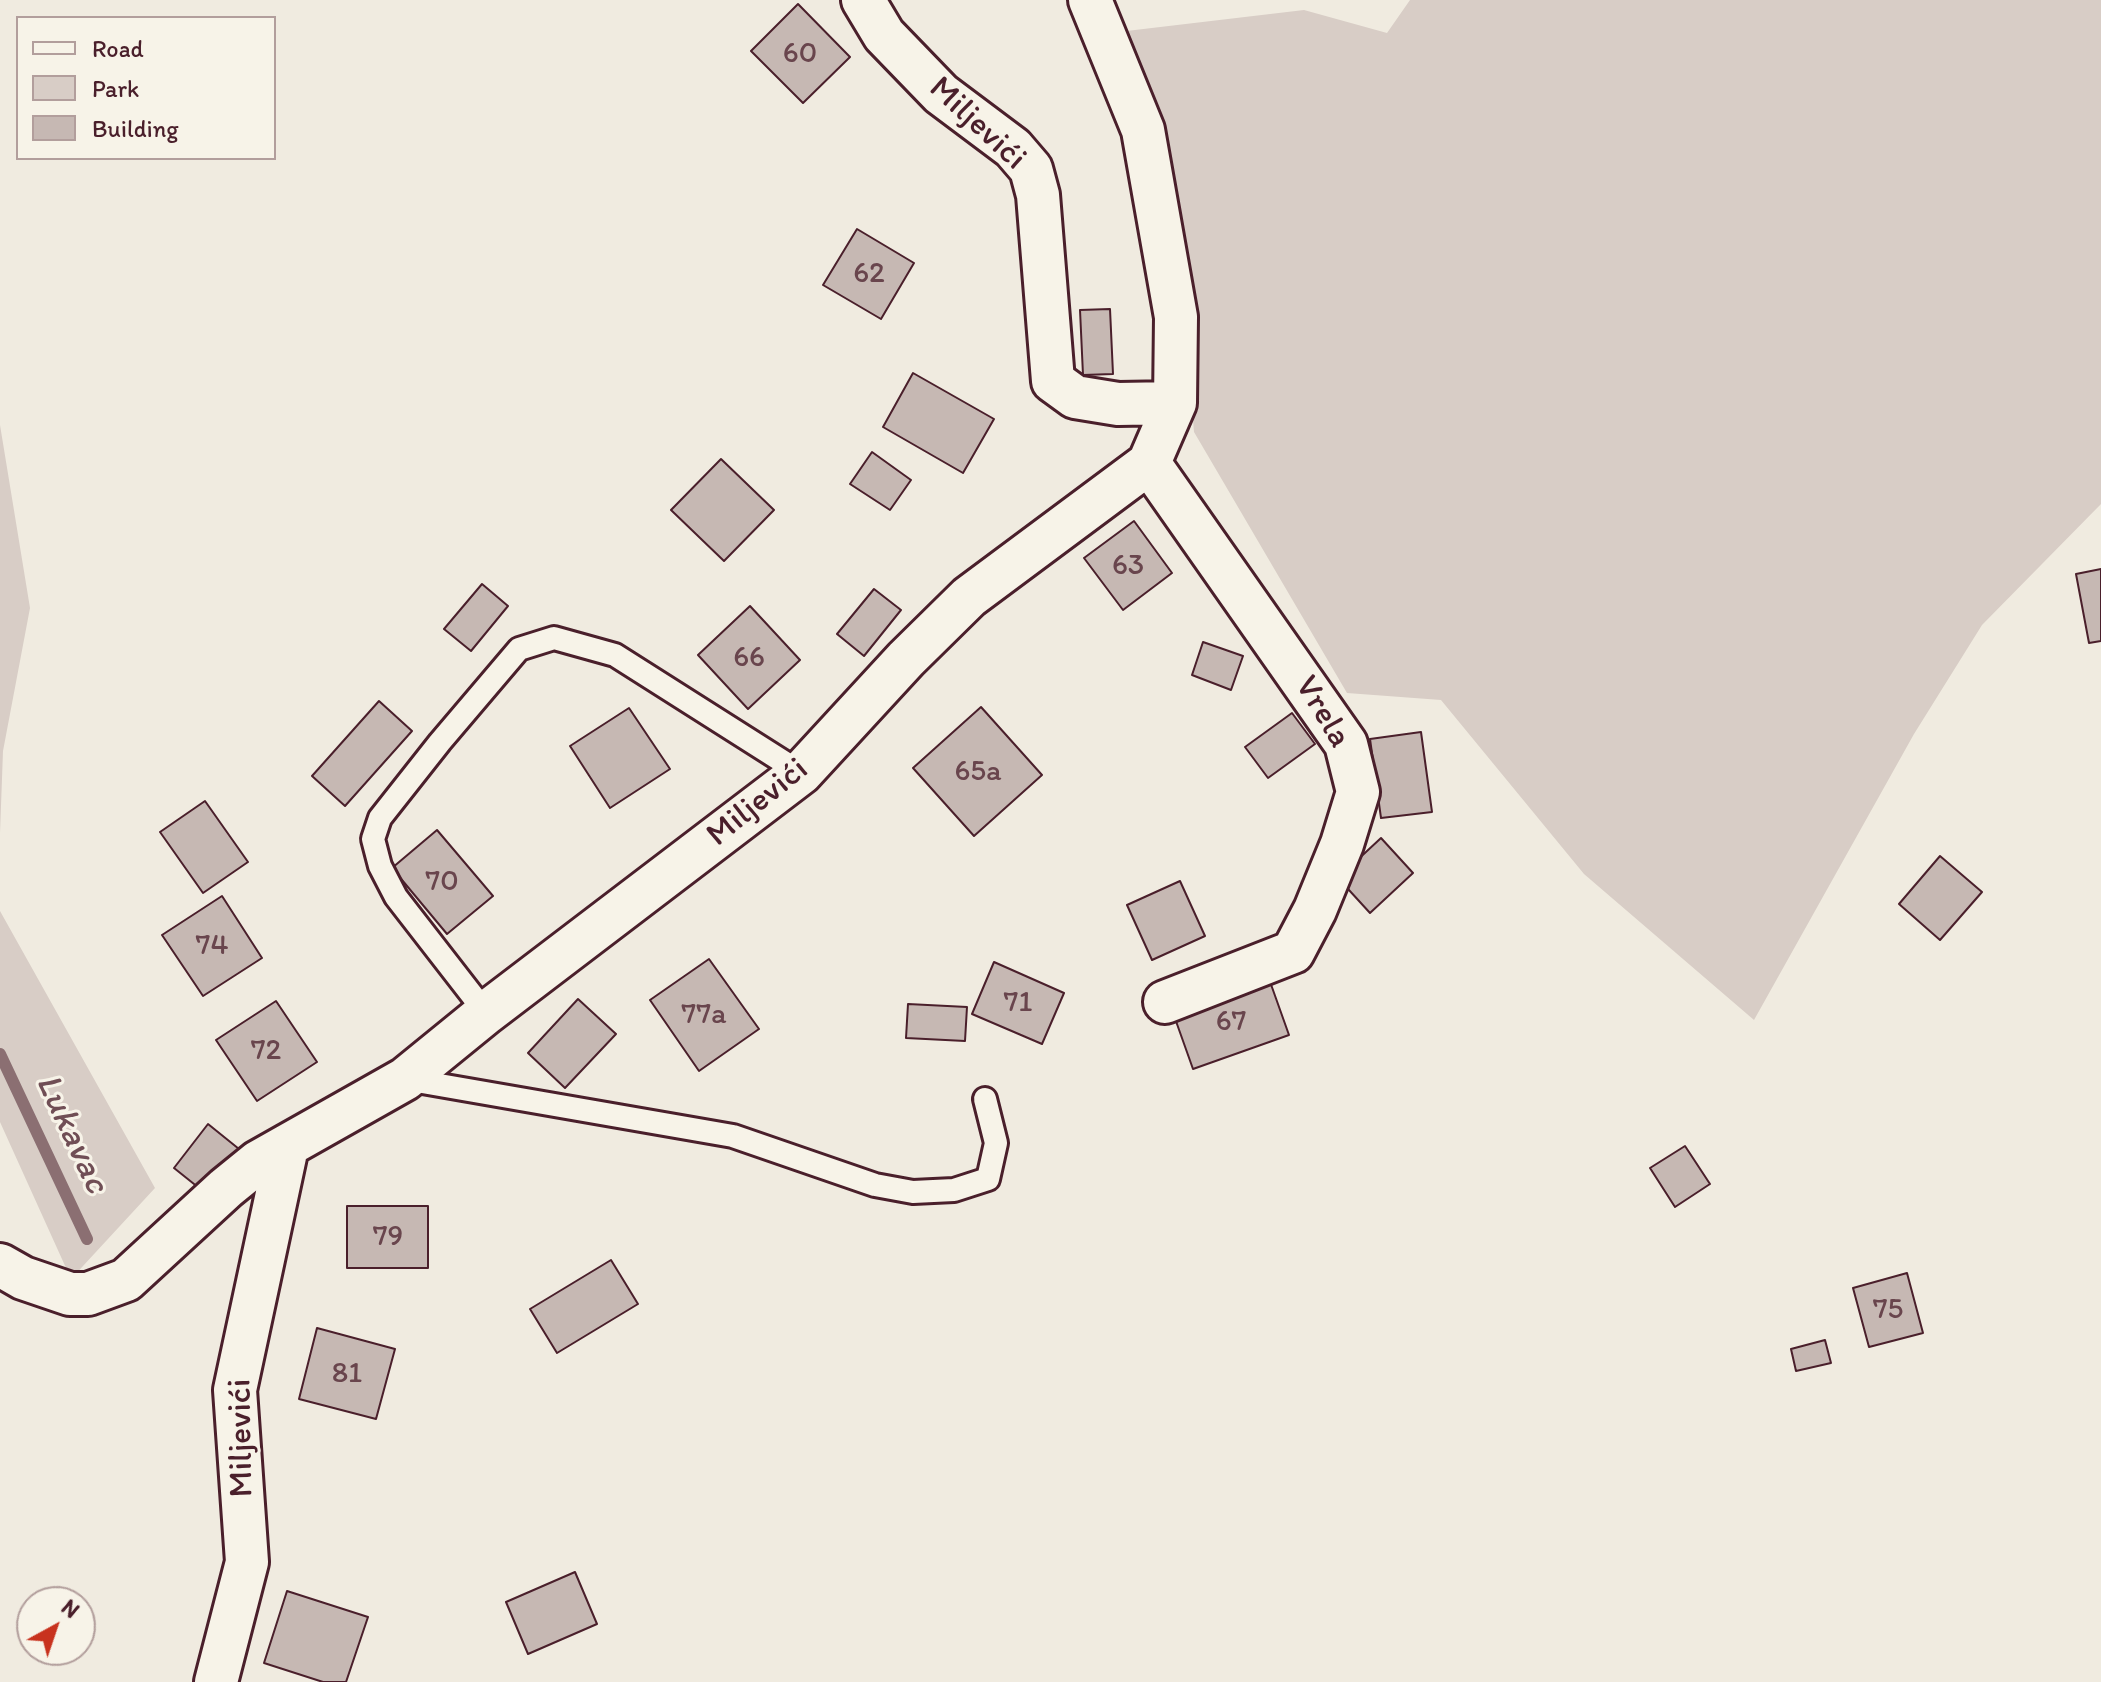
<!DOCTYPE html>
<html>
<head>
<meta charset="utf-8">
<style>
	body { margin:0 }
	#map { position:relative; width:2101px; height:1682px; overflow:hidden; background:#f0ebe0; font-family:Itim,sans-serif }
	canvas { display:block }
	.legend { position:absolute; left:16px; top:16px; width:260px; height:144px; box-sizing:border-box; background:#f7f3e8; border:2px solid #b29e9c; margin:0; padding:10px 14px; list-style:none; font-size:24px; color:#4a1f2b }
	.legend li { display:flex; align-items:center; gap:16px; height:40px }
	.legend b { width:40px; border:2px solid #b29e9c }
	.north { position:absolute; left:16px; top:1586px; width:80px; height:80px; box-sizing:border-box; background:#f7f3e8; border:2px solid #b29e9c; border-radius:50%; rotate:40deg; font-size:22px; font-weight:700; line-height:32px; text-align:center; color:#4a1f2b }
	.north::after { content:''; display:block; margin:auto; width:28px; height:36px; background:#c8321e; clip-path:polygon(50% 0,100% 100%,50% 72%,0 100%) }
</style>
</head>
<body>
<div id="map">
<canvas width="2101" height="1682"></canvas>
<ul class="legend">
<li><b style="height:10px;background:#f7f3e8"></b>Road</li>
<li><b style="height:22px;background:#d8cdc6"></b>Park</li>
<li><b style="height:22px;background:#c6b8b3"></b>Building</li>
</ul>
<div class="north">N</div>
</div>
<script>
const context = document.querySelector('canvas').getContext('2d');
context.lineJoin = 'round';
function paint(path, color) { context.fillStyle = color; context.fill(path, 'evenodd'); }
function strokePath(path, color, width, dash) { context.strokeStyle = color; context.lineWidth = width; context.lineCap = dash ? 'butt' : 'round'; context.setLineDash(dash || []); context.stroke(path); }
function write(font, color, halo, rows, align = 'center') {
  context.font = font + ' Itim,sans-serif'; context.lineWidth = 6; context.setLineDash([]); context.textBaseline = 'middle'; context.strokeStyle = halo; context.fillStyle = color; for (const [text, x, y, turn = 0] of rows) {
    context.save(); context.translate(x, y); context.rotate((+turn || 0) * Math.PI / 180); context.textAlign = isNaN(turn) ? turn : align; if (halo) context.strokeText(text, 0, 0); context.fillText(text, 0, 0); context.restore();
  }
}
paint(new Path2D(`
	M1410,0H2101V504L1982,625L1914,734L1754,1020L1584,874L1441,700L1347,693L1194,432L1178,229L1118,32L1304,10L1387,33Z
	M0,425L30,608L3,751L0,833Z
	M0,911L155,1188L71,1279L0,1122Z`), '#d8cdc6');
strokePath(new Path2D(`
	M0,1054L87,1239`), '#8b6f72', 12);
const building = new Path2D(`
	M798,4L850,57L803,103L751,51Z
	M857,229L914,263L881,319L823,285Z
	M1110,309L1113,374L1083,375L1080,310Z
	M913,373L994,419L963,473L883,427Z
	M872,452L911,480L890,510L850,484Z
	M721,459L774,510L724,561L671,510Z
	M1134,521L1172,573L1123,610L1084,558Z
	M2101,569V641L2089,643L2076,574Z
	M482,584L508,606L471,651L444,629Z
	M874,589L901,610L864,656L837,634Z
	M750,606L800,660L748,709L698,655Z
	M1203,642L1243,656L1231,690L1192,675Z
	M379,701L412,731L345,806L312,776Z
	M981,707L1042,775L974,836L913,768Z
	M629,708L670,769L610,808L570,746Z
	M1292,713L1315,744L1268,778L1245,747Z
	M1421,732L1432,812L1381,818L1370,739Z
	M205,801L248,862L203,893L160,832Z
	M437,830L493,896L447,934L392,868Z
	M1381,838L1413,873L1370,913L1338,878Z
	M1940,856L1982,892L1940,940L1899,904Z
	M1180,881L1205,936L1152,960L1127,905Z
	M222,896L262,958L203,996L162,935Z
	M709,959L759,1029L699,1071L650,1000Z
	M994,962L1064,993L1042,1044L972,1014Z
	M1268,976L1289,1035L1193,1069L1172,1010Z
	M578,999L616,1034L565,1088L528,1053Z
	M276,1001L317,1062L257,1101L216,1040Z
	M908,1004L967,1007L965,1041L906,1038Z
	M208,1124L239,1149L204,1192L174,1168Z
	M1685,1146L1710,1184L1675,1207L1650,1168Z
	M347,1206H428V1268H347Z
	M611,1260L638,1304L557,1353L530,1309Z
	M1907,1273L1923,1333L1869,1347L1853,1288Z
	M317,1328L395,1349L376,1419L299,1399Z
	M1825,1340L1831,1363L1796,1371L1791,1349Z
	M575,1572L597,1624L528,1654L506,1602Z
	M287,1591L368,1617L346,1682H323L264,1663Z`);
paint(building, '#c6b8b3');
strokePath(building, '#4a1f2b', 2);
const lane = new Path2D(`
	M486,1013L396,897L380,866L373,839L380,818L440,742L519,649L554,638L615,655L801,773
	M405,1079L733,1136L875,1185L913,1192L954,1190L988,1179L996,1143L985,1099`);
const street = new Path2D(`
	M863,0L884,35L941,94L1013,148L1031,169L1038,195L1053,381L1075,397L1118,404L1175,403
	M1149,463L1346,744L1358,792L1342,844L1315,910L1293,952L1165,1002
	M0,1265L23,1278L70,1294H88L126,1280L226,1188L258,1162L405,1079L486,1013L801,773L906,659L969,597L1149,463L1175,403L1176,317L1143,130L1090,0
	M216,1682L247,1562L235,1390L287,1147`);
strokePath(lane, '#4a1f2b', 28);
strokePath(street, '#4a1f2b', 48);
strokePath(lane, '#f7f3e8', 22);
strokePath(street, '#f7f3e8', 42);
write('30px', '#69454d', null, [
	["60",800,54],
	["62",869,274],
	["63",1128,566],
	["66",749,658],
	["65a",978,772],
	["70",442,882],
	["74",212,946],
	["71",1018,1003],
	["77a",704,1015],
	["67",1231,1022],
	["72",266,1051],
	["79",388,1237],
	["75",1888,1310],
	["81",347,1374]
]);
write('34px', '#4a1f2b', '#f7f3e8', [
	["Miljevići",977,124,43],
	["Vrela",1322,712,59],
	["Miljevići",758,803,-39],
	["Miljevići",242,1438,-91]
]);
write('italic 36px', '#704e55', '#f7f3e8', [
	["Lukavac",71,1134,65]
]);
</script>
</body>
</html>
